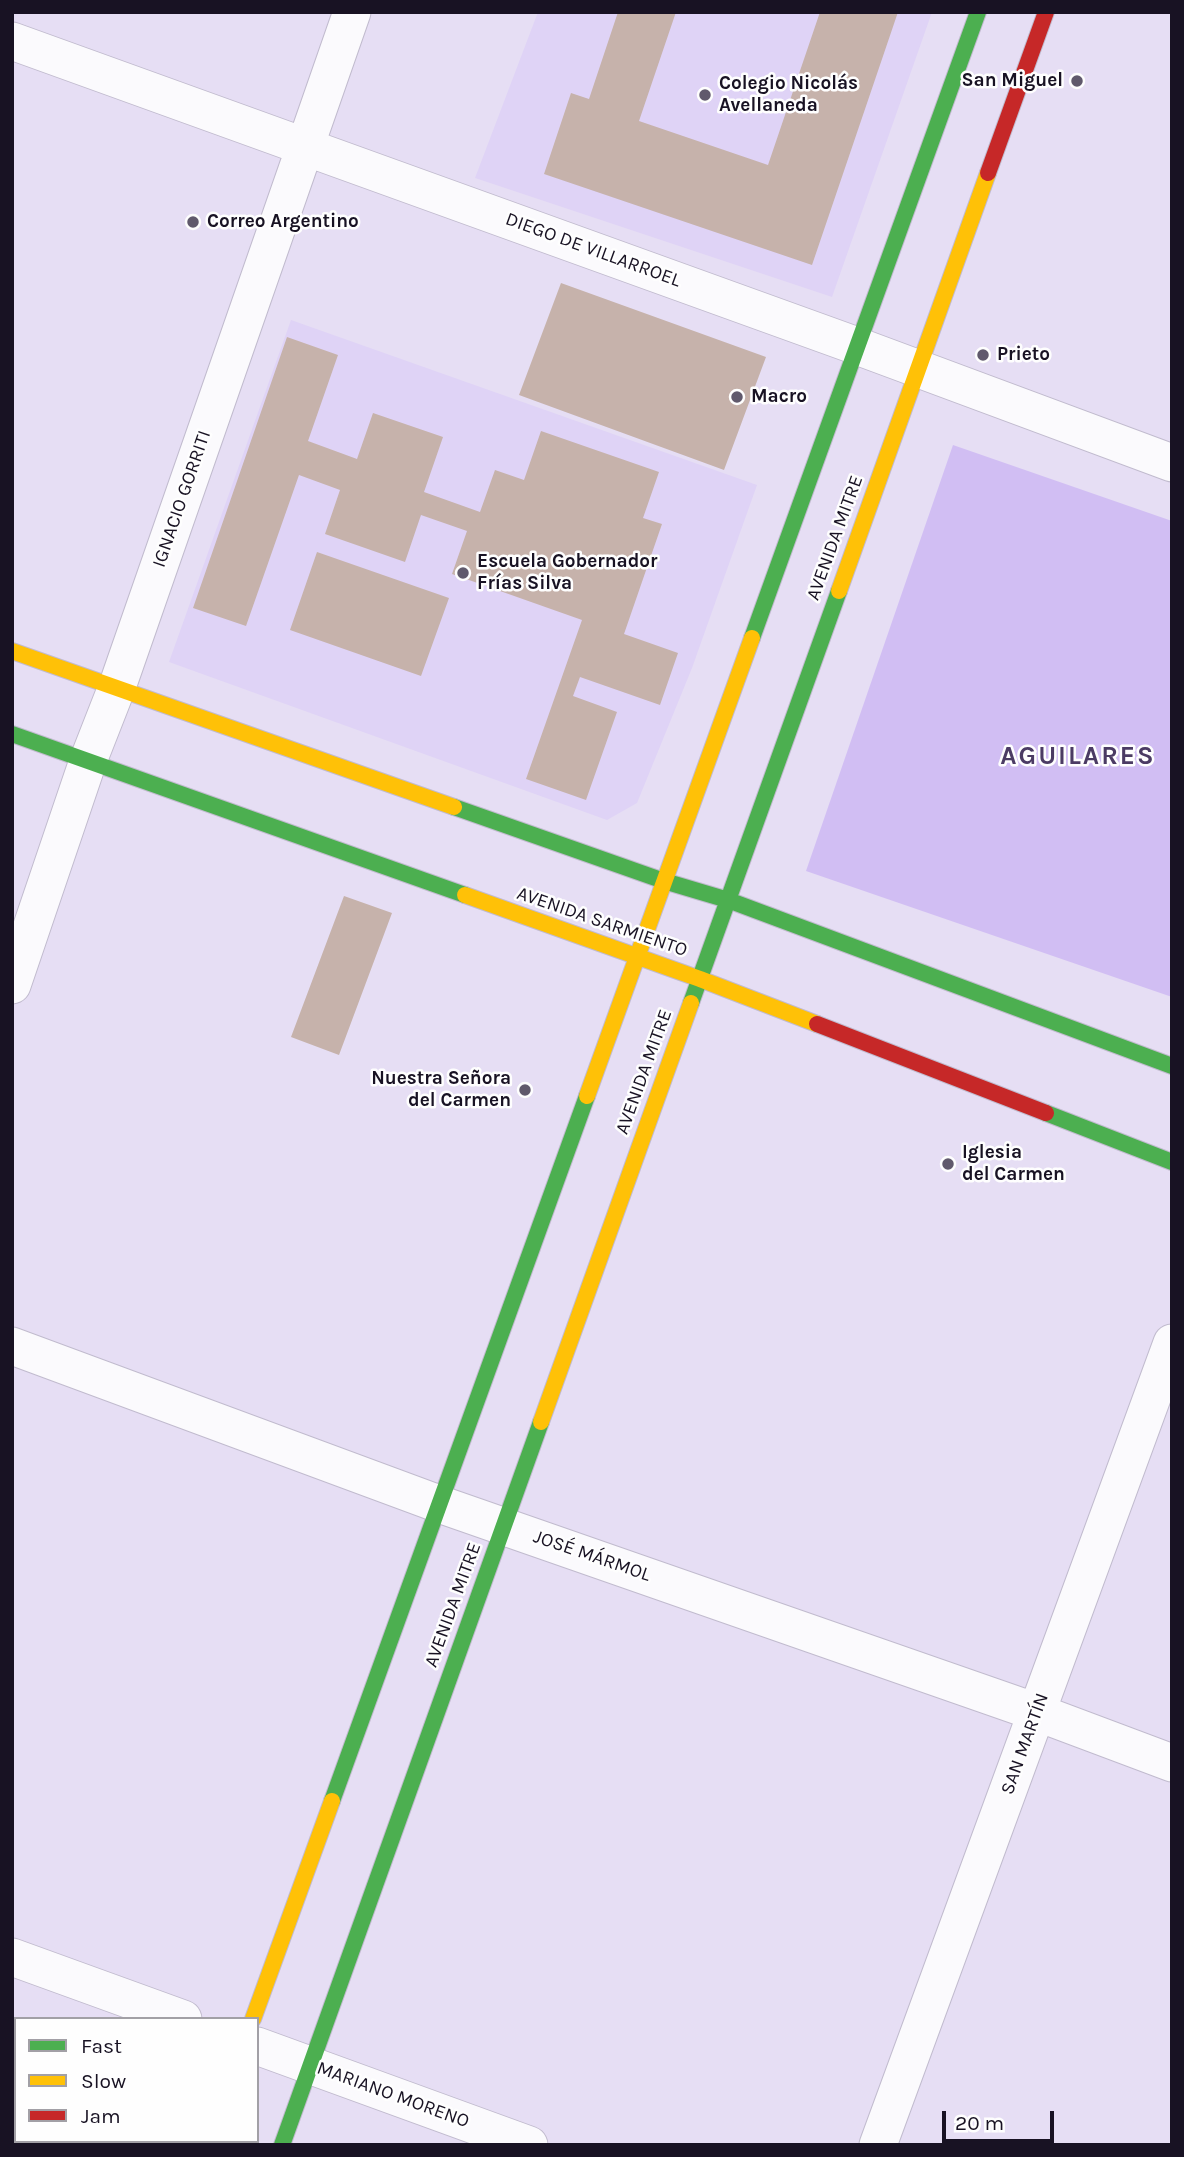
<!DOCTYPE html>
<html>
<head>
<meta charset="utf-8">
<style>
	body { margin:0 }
	#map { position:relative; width:1184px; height:2157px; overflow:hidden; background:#e6def4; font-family:Karla,sans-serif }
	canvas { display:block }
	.frame { position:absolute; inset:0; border:14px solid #181223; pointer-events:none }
	.legend { position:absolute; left:14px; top:2017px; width:245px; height:126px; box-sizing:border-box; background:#fefefe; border:2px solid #a2a0a6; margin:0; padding:9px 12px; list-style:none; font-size:21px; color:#181223 }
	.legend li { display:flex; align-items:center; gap:14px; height:35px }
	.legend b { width:35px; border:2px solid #a2a0a6 }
	.scale { position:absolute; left:942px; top:2111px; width:112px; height:32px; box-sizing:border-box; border:4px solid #181223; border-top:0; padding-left:9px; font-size:21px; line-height:24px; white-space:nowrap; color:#181223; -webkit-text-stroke:5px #fefefe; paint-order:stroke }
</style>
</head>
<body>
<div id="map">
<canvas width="1184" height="2157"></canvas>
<div class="frame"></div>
<ul class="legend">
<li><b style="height:9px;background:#4caf50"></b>Fast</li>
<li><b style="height:9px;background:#ffc107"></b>Slow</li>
<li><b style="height:9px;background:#c62828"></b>Jam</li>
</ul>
<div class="scale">20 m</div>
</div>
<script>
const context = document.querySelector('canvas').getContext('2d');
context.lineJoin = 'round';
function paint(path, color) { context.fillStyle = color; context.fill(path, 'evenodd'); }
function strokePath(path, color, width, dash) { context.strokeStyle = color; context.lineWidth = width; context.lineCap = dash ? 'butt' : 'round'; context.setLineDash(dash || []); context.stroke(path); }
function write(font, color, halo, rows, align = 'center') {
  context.font = font + ' Karla,sans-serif'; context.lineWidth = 5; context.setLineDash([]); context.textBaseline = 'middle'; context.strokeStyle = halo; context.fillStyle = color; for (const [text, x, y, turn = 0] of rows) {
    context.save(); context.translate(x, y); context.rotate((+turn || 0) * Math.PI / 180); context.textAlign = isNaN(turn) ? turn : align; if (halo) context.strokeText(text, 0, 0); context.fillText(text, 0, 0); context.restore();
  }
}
paint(new Path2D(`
	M538,12H932L832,297L475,178Z
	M291,320L757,485L692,668L637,803L607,820L169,662Z`), '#dfd3f6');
paint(new Path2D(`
	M953,445L1172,521V997L806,871Z`), '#d1bef3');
paint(new Path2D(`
	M618,12H676L639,121L768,165L820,12H898L812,265L544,174L571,93L589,99Z
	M561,283L766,357L724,470L519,395Z
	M287,337L338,355L308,441L357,459L373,413L443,437L424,492L480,512L495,470L524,480L541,431L659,472L643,518L662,524L624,634L678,653L660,705L580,677L573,696L617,712L586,800L526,779L582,620L452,574L467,531L421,515L405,562L325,534L340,490L299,475L246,626L193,608Z
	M317,552L449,598L421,676L290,630Z
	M344,896L392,913L339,1055L291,1037Z`), '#c6b2ab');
const street = new Path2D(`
	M12,41L857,346L1172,463
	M12,985L88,761L117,687L352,12
	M12,1346L439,1504L1036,1712L1172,1763
	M12,1957L183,2019
	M257,2046L529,2145
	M878,2145L1172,1343`);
const fast = new Path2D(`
	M752,638L978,12
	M12,734L465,895
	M454,807L664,881L728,900L1172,1066
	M691,1003L839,591
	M1046,1113L1172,1162
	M332,1801L587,1096
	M207,2145L209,2141
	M282,2145L541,1422`);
const slow = new Path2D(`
	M839,591L988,173
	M12,651L454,807
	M465,895L700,979L817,1024
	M587,1096L752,638
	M541,1422L691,1003
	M253,2019L332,1801`);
const jam = new Path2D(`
	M988,173L1046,12
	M817,1024L1046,1113`);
strokePath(street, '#c1bbce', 39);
strokePath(fast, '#c1bbce', 18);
strokePath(slow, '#c1bbce', 18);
strokePath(jam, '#c1bbce', 18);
strokePath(street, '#fbfafd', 37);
strokePath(fast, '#4caf50', 16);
strokePath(slow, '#ffc107', 16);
strokePath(jam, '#c62828', 16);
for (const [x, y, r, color] of [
	[1077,81,7,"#60596c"],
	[705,95,7,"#60596c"],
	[193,222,7,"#60596c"],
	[983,355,7,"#60596c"],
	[737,397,7,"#60596c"],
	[463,573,7,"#60596c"],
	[525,1090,7,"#60596c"],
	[948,1164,7,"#60596c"]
]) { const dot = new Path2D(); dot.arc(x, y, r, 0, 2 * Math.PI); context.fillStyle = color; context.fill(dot); strokePath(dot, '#fefefe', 2.5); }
write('bold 19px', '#181223', '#fefefe', [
	["San Miguel",1063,81,"right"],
	["Colegio Nicolás",719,84],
	["Avellaneda",719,106],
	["Correo Argentino",207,222],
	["Prieto",997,355],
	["Macro",751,397],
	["Escuela Gobernador",477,562],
	["Frías Silva",477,584],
	["Nuestra Señora",511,1079,"right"],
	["del Carmen",511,1101,"right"],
	["Iglesia",962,1153],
	["del Carmen",962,1175]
], 'left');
write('19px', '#181223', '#fefefe', [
	["DIEGO DE VILLARROEL",593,250,20],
	["IGNACIO GORRITI",182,499,-71],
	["AVENIDA MITRE",835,538,-70],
	["AVENIDA SARMIENTO",602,922,19],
	["AVENIDA MITRE",644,1072,-70],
	["JOSÉ MÁRMOL",592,1556,19],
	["AVENIDA MITRE",453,1605,-70],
	["SAN MARTÍN",1025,1744,-70],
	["MARIANO MORENO",393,2095,20]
]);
context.letterSpacing = '2px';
write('bold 26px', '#4b3b64', '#fefefe', [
	["AGUILARES",1078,757]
]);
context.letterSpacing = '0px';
</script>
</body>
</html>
